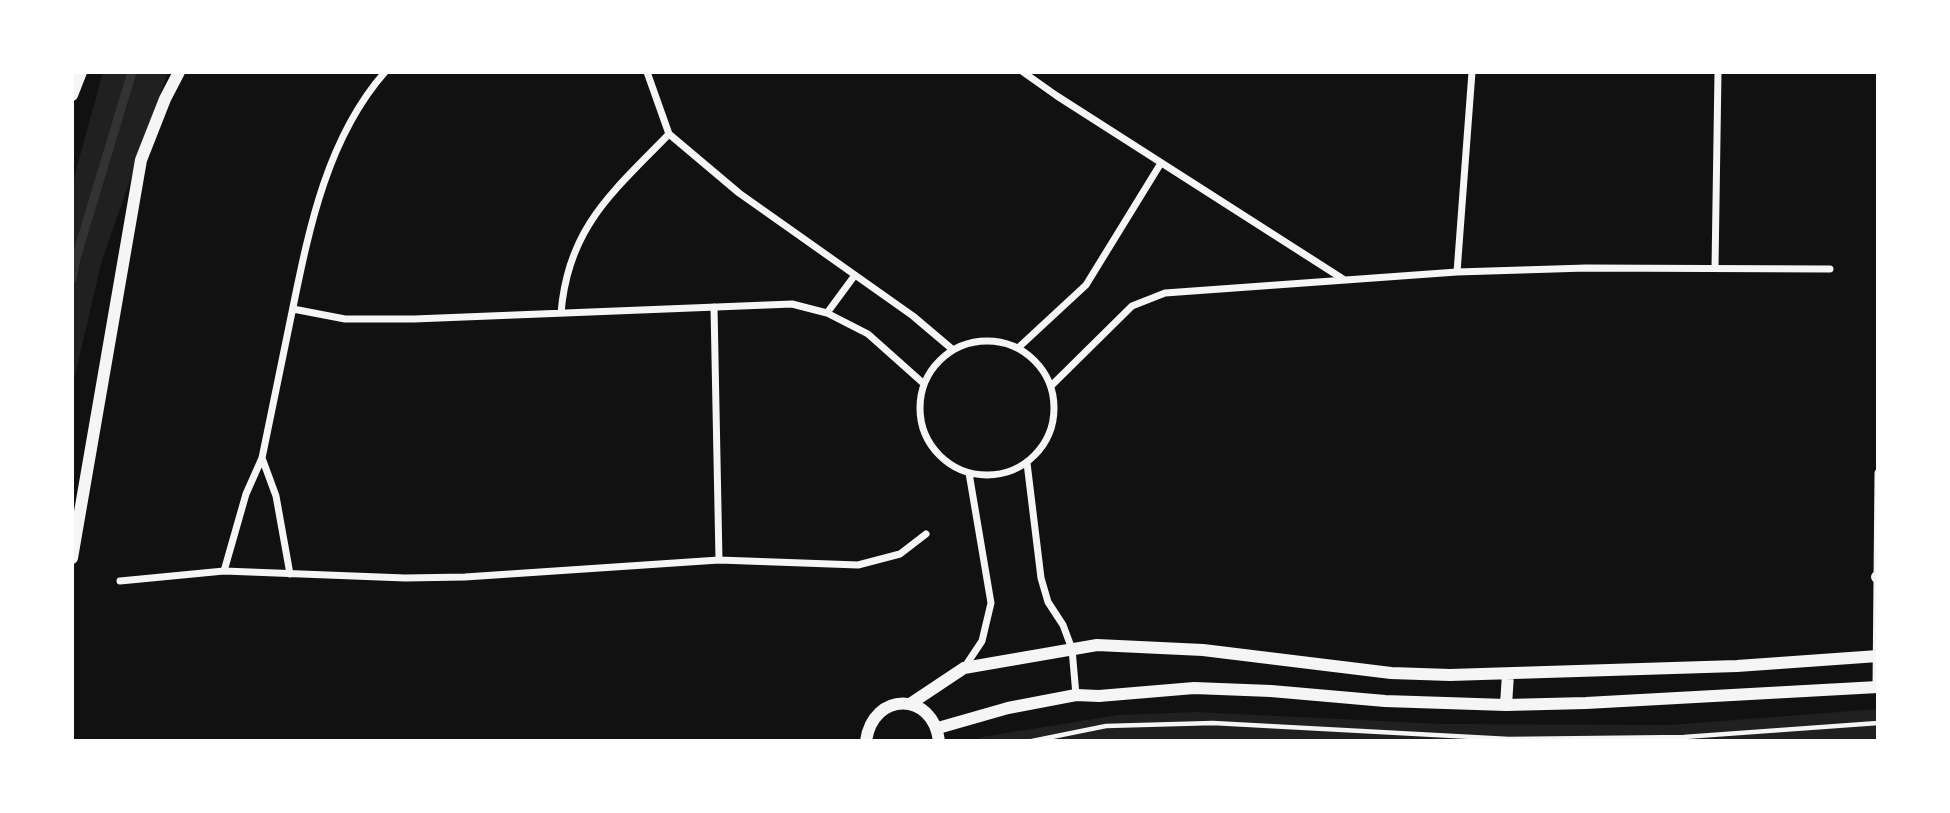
<!DOCTYPE html>
<html>
<head>
<meta charset="utf-8">
<style>
	body { margin:0 }
	#map { position:relative; width:1950px; height:813px; overflow:hidden; background:#111; font-family:"Roboto Serif",serif }
	canvas { display:block }
	.frame { position:absolute; inset:0; border:74px solid #fff; pointer-events:none }
</style>
</head>
<body>
<div id="map">
<canvas width="1950" height="813"></canvas>
<div class="frame"></div>
</div>
<script>
const context = document.querySelector('canvas').getContext('2d');
context.lineJoin = 'round';
function paint(path, color) { context.fillStyle = color; context.fill(path, 'evenodd'); }
function strokePath(path, color, width, dash) { context.strokeStyle = color; context.lineWidth = width; context.lineCap = dash ? 'butt' : 'round'; context.setLineDash(dash || []); context.stroke(path); }
paint(new Path2D(`
	M103,72H168L102,260L72,388V185Z
	M1878,709V741H974L982,737L1118,715L1196,712L1442,724L1670,725Z`), '#202020');
strokePath(new Path2D(`
	M72,279L76,258L132,72`), '#333', 9);
strokePath(new Path2D(`
	M1032,741L1106,726L1213,723L1509,739L1684,737L1878,723`), '#f5f5f5', 4.5);
strokePath(new Path2D(`
	M647,72L669,134L739,193L913,316L952,349
	M1023,72L1057,96L1343,279
	M1715,268L1718,72
	M1457,272L1472,72
	M714,307L719,560
	M293,309L345,319H414L792,304L827,313L868,334L923,383
	M561,313C568,227 613,192 669,134
	M827,313L855,275
	M920 408a67 67 0 1 1 134 0a67 67 0 1 1-134 0Z
	M1018,348L1086,285L1161,163
	M1051,386L1132,306L1165,293L1457,272L1586,268L1830,269
	M262,458L276,496L290,574
	M1027,463L1041,578L1048,602L1063,625L1072,649L1076,695
	M224,571L246,494L262,458C272,410 282,361 292,312C309,229 327,138 385,72
	M120,581L224,571L405,578L465,577L719,560L858,565L900,554L926,534
	M964,668L982,641L991,603L969,473
	M1876,687L1878,473`), '#f5f5f5', 7);
strokePath(new Path2D(`
	M72,95L81,72
	M72,558L141,160L165,99L179,72
	M1877,577H1878
	M910,704L964,668L1097,645L1203,650L1391,673L1450,675L1737,666L1878,656
	M1506,705L1508,674
	M938,728L1008,708L1076,695L1099,696L1194,688L1271,691L1385,701L1506,705L1586,703L1878,687
	M866,741C873,691 933,691 939,741`), '#f5f5f5', 12);
</script>
</body>
</html>
